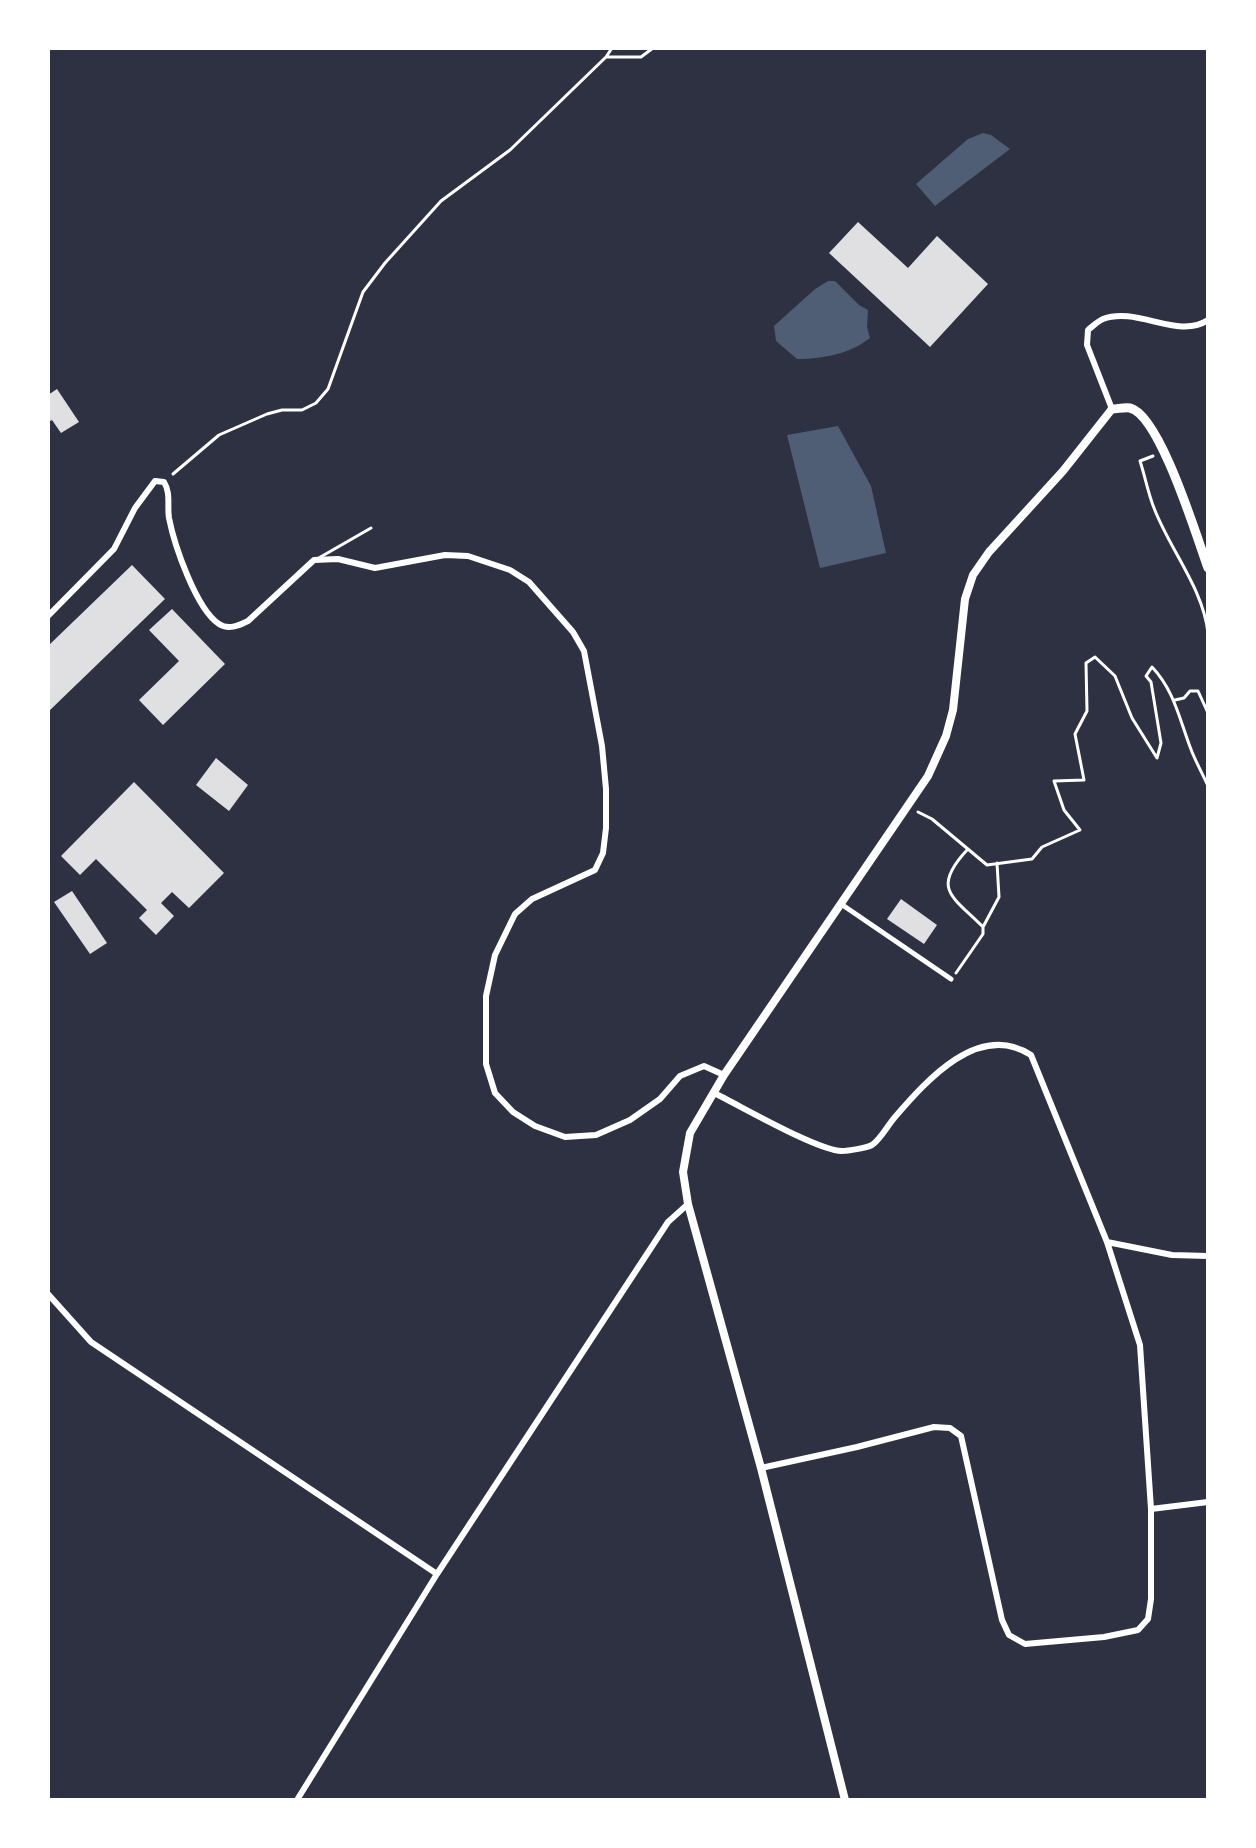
<!DOCTYPE html>
<html>
<head>
<meta charset="utf-8">
<style>
	body { margin:0 }
	#map { position:relative; width:1256px; height:1848px; overflow:hidden; background:#2d3142; font-family:"Asap Condensed",sans-serif }
	canvas { display:block }
	.frame { position:absolute; inset:0; border:50px solid #fff; pointer-events:none }
</style>
</head>
<body>
<div id="map">
<canvas width="1256" height="1848"></canvas>
<div class="frame"></div>
</div>
<script>
const context = document.querySelector('canvas').getContext('2d');
context.lineJoin = 'round';
function paint(path, color) { context.fillStyle = color; context.fill(path, 'evenodd'); }
function strokePath(path, color, width, dash) { context.strokeStyle = color; context.lineWidth = width; context.lineCap = dash ? 'butt' : 'round'; context.setLineDash(dash || []); context.stroke(path); }
paint(new Path2D(`
	M983,133L991,135L1010,149L935,206L916,184L968,139Z
	M828,281H835L859,305L868,310L867,327L870,338C850,354 822,359 797,359L776,341L774,326L815,289Z
	M838,426L871,486L886,553L820,568L787,435Z`), '#4f5d75');
paint(new Path2D(`
	M858,222L908,268L937,236L988,284L930,347L829,253Z
	M57,389L79,422L61,433L52,420L48,422V395Z
	M132,565L165,599L48,712V646Z
	M172,609L225,664L163,725L139,700L179,661L149,630Z
	M216,758L248,785L229,811L196,785Z
	M134,782L224,873L189,908L172,892L161,903L174,916L156,935L139,918L147,910L96,859L80,875L61,856Z
	M72,891L107,943L90,954L54,902Z
	M901,899L937,925L924,944L887,919Z`), '#e0e0e3');
strokePath(new Path2D(`
	M606,57L612,48
	M1153,456L1140,461C1145,476 1148,493 1154,508C1170,550 1203,588 1208,633
	M173,474L219,435L267,414L282,410H302L316,403L328,389L363,292L385,263L441,201L510,150L606,57H641L653,48
	M1175,700L1184,698L1190,691H1198L1208,713
	M918,812L932,819L987,865L1032,859L1042,847L1080,830L1064,810L1054,781L1084,780L1075,734L1087,711L1086,663L1095,657L1115,676L1132,718L1157,758L1161,743L1151,682L1146,676L1152,667C1175,691 1180,722 1192,752C1197,764 1203,775 1208,786
	M983,927L999,897L997,863
	M956,973L983,934V927C952,896 931,889 967,850`), '#fff', 3);
strokePath(new Path2D(`
	M317,559L371,528`), '#fff', 3);
strokePath(new Path2D(`
	M841,904L951,979`), '#fff', 5);
strokePath(new Path2D(`
	M1112,409L1087,345L1088,330C1093,326 1098,321 1103,319C1137,306 1178,340 1208,320
	M48,616L114,549L135,508L155,481L164,482C171,493 167,506 169,518C174,544 196,609 219,624C228,630 238,626 248,621L314,560L338,559L375,568L445,555L468,556L510,570L529,582L573,632L584,651L602,746L606,789V828L603,853L595,870L532,899L515,914L495,955L486,996V1064L495,1093L513,1112L535,1126L565,1137L596,1135L630,1120L660,1099L680,1076L704,1066L724,1075
	M714,1093C741,1106 816,1150 842,1151C848,1151 866,1148 872,1145C880,1140 888,1125 895,1117C927,1080 979,1021 1031,1055L1107,1242L1140,1345L1151,1509V1599L1148,1619L1138,1630L1104,1637L1025,1644L1009,1635L1002,1620L961,1436L950,1428L934,1427L857,1447L761,1468
	M1107,1242L1172,1255L1208,1256
	M48,1294L91,1342L437,1574
	M1151,1509L1208,1502
	M297,1800L437,1574L668,1222L688,1204`), '#fff', 6);
strokePath(new Path2D(`
	M845,1800L761,1468L688,1204L683,1172L690,1133L724,1075L928,776L946,736L953,710L965,599L973,575L989,552L1063,471L1112,409`), '#fff', 8);
strokePath(new Path2D(`
	M1112,409C1117,409 1125,407 1130,408C1160,415 1197,538 1208,568`), '#fff', 9);
</script>
</body>
</html>
